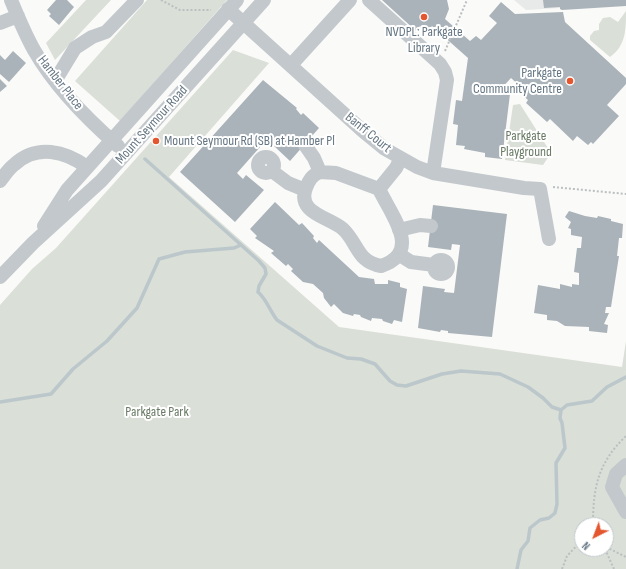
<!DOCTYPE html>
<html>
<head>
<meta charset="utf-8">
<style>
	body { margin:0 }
	#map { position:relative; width:626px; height:569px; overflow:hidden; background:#fafaf8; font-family:"Sofia Sans Condensed",sans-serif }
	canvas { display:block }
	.north { position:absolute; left:574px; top:517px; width:40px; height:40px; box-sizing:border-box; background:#fff; border:1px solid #c1c8cd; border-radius:50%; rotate:222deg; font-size:11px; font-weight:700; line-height:16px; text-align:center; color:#657683 }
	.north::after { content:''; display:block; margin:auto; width:14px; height:18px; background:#e4572e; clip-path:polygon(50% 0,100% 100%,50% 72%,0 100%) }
</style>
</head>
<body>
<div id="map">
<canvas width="626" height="569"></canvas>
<div class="north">N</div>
</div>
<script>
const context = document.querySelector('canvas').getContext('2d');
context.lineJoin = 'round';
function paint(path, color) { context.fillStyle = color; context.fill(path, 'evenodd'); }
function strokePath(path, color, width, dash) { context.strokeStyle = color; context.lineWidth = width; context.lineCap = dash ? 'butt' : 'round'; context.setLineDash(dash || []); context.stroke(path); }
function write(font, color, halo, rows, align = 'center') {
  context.font = font + ' "Sofia Sans Condensed",sans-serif'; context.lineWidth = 4; context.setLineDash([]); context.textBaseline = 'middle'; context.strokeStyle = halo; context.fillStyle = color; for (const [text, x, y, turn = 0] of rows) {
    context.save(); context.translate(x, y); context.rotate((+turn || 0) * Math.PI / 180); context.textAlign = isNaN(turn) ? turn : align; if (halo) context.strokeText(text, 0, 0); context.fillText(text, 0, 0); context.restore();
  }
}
paint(new Path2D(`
	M514,0H626V4L526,10Z`), '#e8e9e9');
paint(new Path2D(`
	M86,0H111L55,60L46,43Z
	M147,0H227L120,121L75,81Z
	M626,11C626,29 626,46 610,57L590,40V36L594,31L599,30V24L603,18L610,17L618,22Z
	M233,50L269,63L169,177L339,327L622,367L626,341V569H0V305L32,269L56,248ZM582,525H606V549H582Z
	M520,104L551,153L543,165L505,160L513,105Z`), '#dadfd7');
strokePath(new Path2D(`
	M145,159L259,261L265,268L266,274L259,286L258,292C267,300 270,311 277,320L317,346L347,358L361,359L375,364L390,381L397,385L406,386L442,374L461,371L500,374L528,387L543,398L552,407L561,410
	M0,402L51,394L73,369L107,341L137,308L159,259L185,252L234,248L241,245
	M517,569L521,550L528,541L530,528L540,520L549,518L555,513L557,504L556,463L565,448L562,423L560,418L561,410L567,405L592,401L607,387L626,377`), '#bbc7cb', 3.5);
paint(new Path2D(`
	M56,0H67L74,7L59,25L49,16L51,14L47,10Z
	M382,0H447L449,9L445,19L470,41L476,36L481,40L497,23L489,16L501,2L515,14L563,12L565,22L626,78V84L607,105L619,116L593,144L591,142L588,145L577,136L573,141L550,119L547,122L526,103L528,100L521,94L524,90L511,78L499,91L510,94L502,159L485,157V153L464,149L465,146L456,145L458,125L453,124L456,100L462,101L468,58L432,26L427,32L420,26L416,31Z
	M543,0H626V6L562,10L560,9V7L544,8Z
	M13,51L26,63L9,82L0,74V55L5,60Z
	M0,79L7,86L0,92Z
	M263,80L297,108L296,109L301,115L303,113L319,128L290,161L274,146L276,144L269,137L237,173L243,179L246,175L264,190L235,222L180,172Z
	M275,202L299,225L302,223L314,236L313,238L317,243L319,240L359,277L374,279L375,284H388V280L400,283V287L407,289L402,322L394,320L392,324L383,321L382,319L372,318L371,321L361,317L360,315L354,314L353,316L343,313L334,304L331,307L324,298L323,293L313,284L303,282L291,271L293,269L288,264L286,266L271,253L274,251L255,238L257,236L250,229Z
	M433,205L507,214L492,337L448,333V331L441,330L440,332L418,328L423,286L445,289L444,292L454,293L460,245L452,244L451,250L428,247Z
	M569,211L585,216L597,218L598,216L611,219V221L623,224L622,238H619L617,256H619L611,307H606L605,313H609L604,324L608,325L607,333L589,331V327L565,326L557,321L547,320V315L534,313L538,285L560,289V284L572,287V284L579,285V273L574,272L577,248H581L582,237L571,235V229L568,228L571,222L565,217Z`), '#aab3b9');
strokePath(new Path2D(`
	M161,0L180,10H211
	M445,51L467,0
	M553,187L626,194
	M593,525C593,487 598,463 626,436
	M606,547L626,557
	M605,549L614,569
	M562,569L567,556L582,540`), '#bbbfc2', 2, [2, 2]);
strokePath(new Path2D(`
	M11,0C18,17 25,34 34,50C55,87 86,118 118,146
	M369,0L440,64L445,72L447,80L433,173
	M228,9L363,131L385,149L417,167L433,173L524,188L540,189L549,239
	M0,23L18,16
	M291,65L350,0
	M55,81L75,48L92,37L106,32L137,0
	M305,145L314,158L320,172
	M258 165a8 8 0 1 1 16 0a8 8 0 1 1-16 0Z
	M272,171L288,183L305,190
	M320,172L336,173L379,189C391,215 423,252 381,266C357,262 358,243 343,229C329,217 296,213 306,188C309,180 312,175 320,172Z
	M0,181C5,175 9,168 15,164C37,144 65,151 87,167
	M379,189L396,168L401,158
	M44,226L67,190L237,0
	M399,230L420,225L431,226
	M400,255L411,262L434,265
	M434 267a7 7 0 1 1 14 0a7 7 0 1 1-14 0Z
	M0,277L33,243L101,181L264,0
	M626,465L616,474L612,487L626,512`), '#c3c8cc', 14);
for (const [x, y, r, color] of [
	[424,17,4,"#e4572e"],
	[570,81,4,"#e4572e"],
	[156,141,4,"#e4572e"]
]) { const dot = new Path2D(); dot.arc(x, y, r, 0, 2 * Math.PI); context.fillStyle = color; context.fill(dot); strokePath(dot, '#fff', 1.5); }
write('14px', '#657683', '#fff', [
	["NVDPL: Parkgate",424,32],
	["Library",424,48],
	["Parkgate",562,73,"right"],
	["Community Centre",562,89,"right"],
	["Mount Seymour Rd (SB) at Hamber Pl",164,141,"left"]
]);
write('14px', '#657683', '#fff', [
	["Hamber Place",60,83,52],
	["Mount Seymour Road",152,125,-48],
	["Banff Court",368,133,39]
]);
write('14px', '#687a64', '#fff', [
	["Parkgate",526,136],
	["Playground",526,152],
	["Parkgate Park",157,412]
]);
</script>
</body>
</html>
